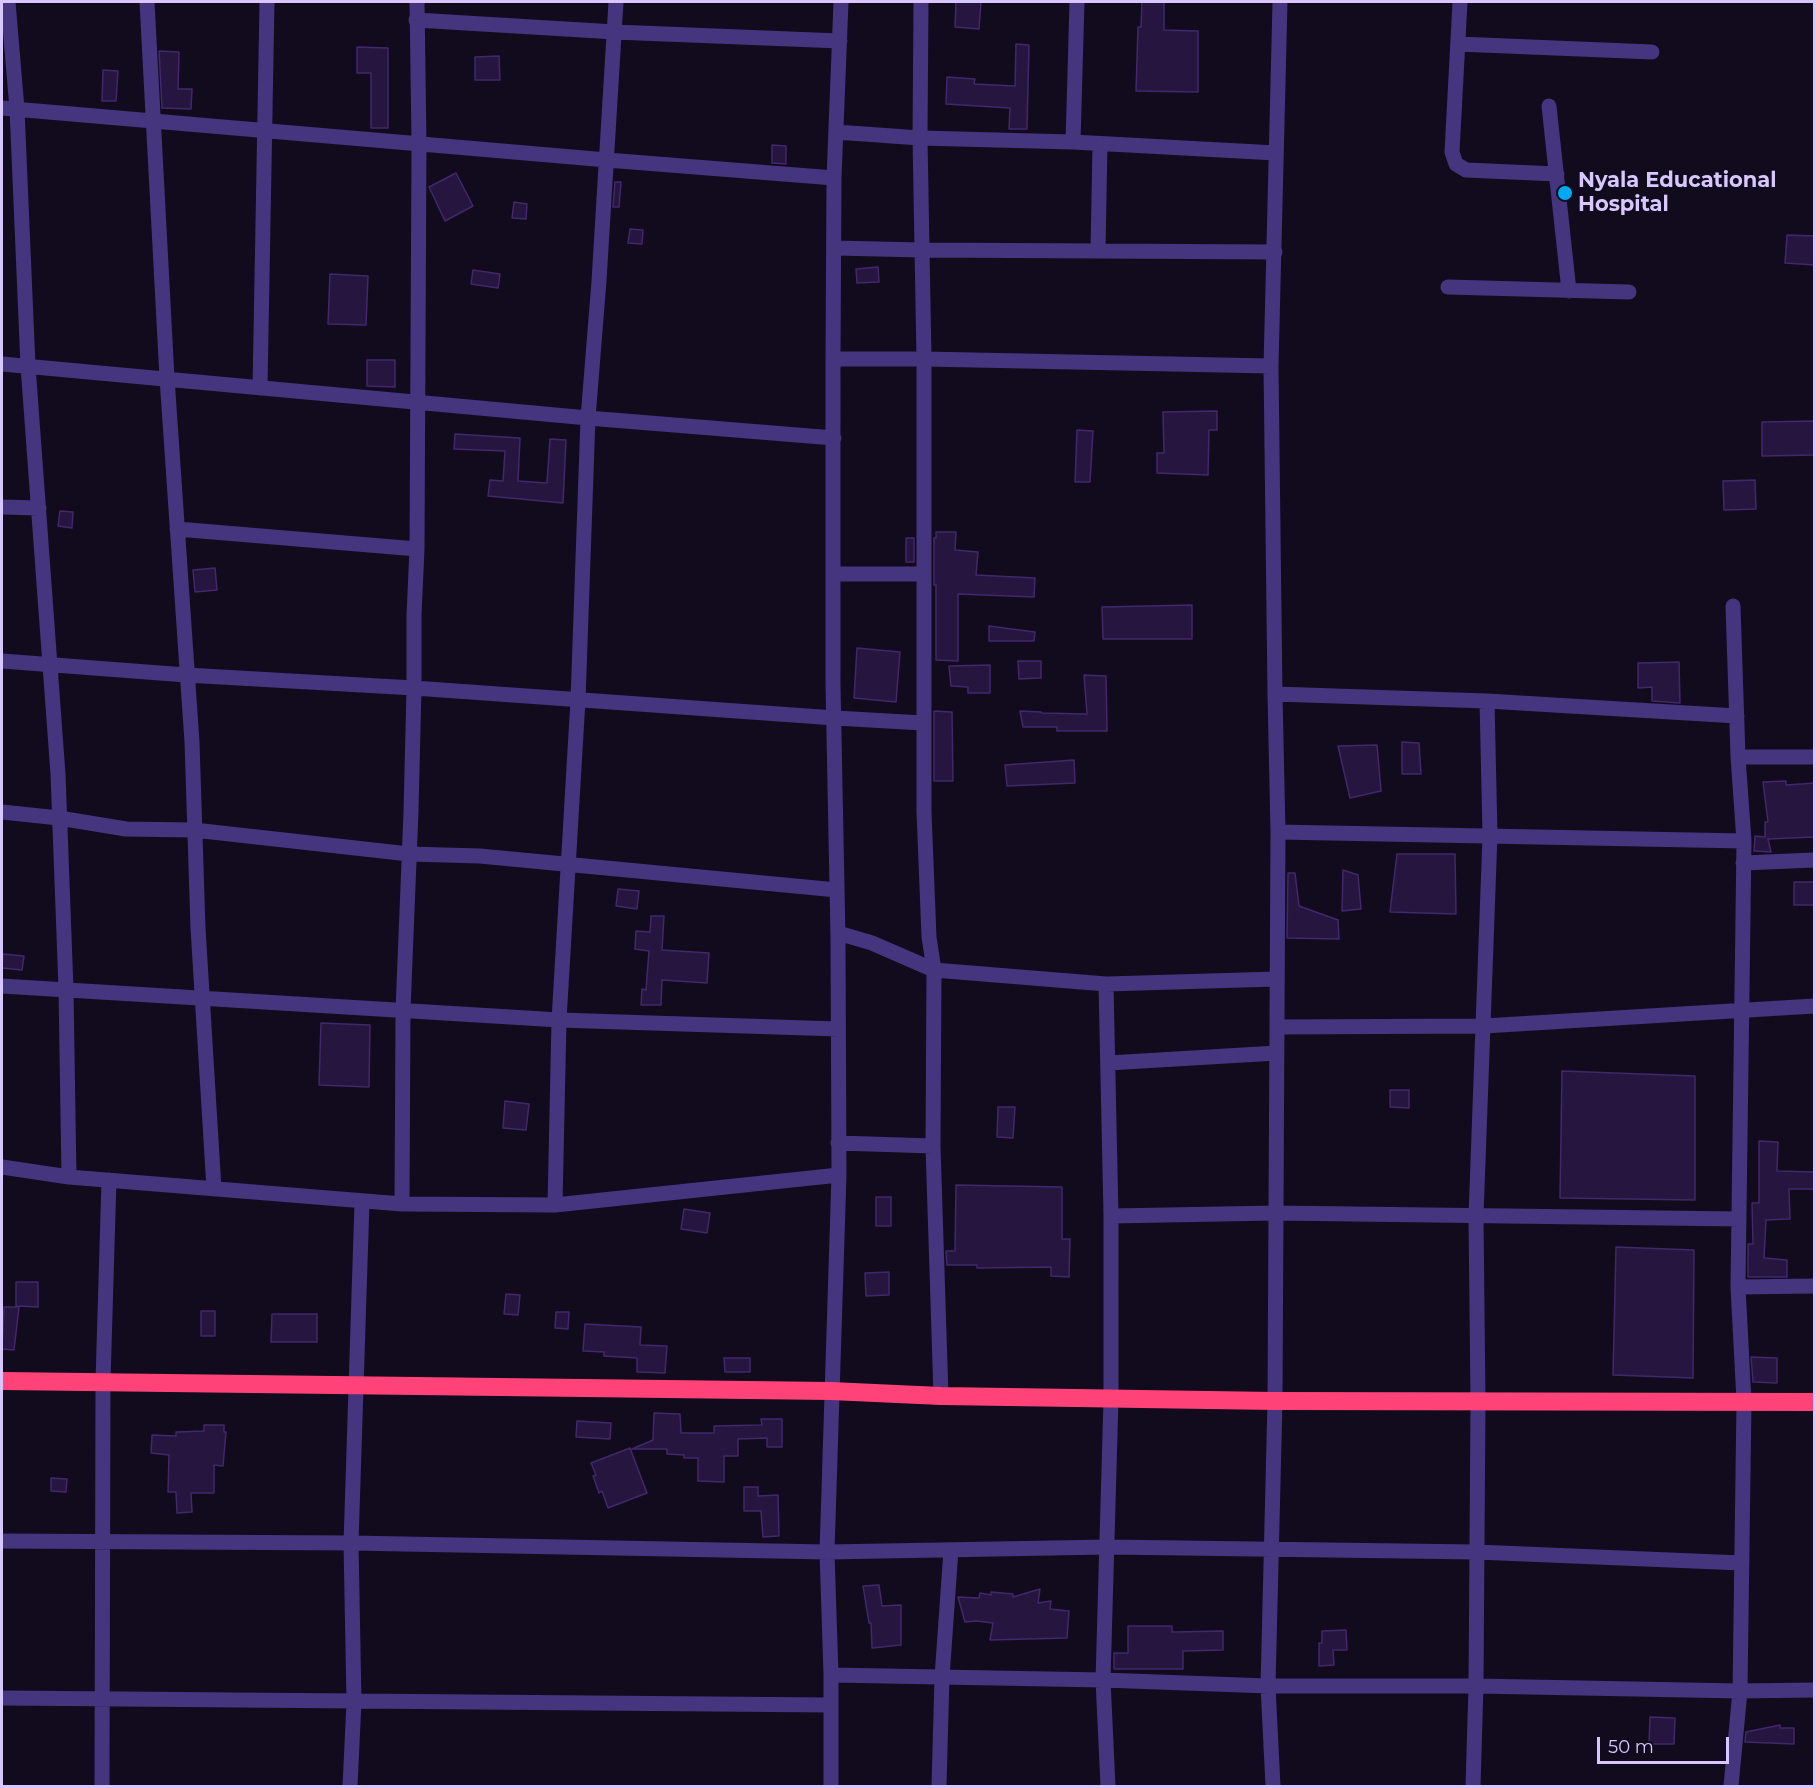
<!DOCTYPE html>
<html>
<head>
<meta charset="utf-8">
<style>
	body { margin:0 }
	#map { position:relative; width:1816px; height:1788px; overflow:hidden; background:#110b1d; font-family:Montserrat,sans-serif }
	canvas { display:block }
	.frame { position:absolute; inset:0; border:3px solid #d8c7ff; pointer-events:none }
	.scale { position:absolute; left:1597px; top:1737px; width:132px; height:27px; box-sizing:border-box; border:3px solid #d8c7ff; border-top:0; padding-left:8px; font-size:18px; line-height:21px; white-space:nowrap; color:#d8c7ff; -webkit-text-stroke:4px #110b1d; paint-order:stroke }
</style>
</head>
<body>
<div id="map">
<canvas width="1816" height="1788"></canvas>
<div class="frame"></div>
<div class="scale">50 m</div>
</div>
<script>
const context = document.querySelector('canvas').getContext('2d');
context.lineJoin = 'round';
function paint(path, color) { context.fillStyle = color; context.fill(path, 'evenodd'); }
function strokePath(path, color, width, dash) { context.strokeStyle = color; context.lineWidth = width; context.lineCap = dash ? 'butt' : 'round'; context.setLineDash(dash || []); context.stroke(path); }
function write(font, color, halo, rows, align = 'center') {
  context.font = font + ' Montserrat,sans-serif'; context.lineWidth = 4.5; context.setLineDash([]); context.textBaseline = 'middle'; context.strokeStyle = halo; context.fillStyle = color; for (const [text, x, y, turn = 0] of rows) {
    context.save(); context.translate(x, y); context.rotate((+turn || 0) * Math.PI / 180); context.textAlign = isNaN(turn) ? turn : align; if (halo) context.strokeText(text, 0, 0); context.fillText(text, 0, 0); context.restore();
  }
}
const building = new Path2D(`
	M956,2H981L979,29L955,27Z
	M1142,2H1164V30L1198,31V92L1136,91L1138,27H1141Z
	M1016,44L1029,45L1027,129H1009L1010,108L946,104L947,77L975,79L974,84L1015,86Z
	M357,47L388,48V128H371V73H357Z
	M159,51L179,52L178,89H192L191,109L162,108Z
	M499,56L500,80H475V57Z
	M103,70L118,71L116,101H102Z
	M772,145L786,146V164L772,163Z
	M456,173L473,206L445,221L429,187Z
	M615,182H621L619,207H613Z
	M514,202L527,204L526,219L512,218Z
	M630,229L643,230L642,244L628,243Z
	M1787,235L1815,236V265L1785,263Z
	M878,267L879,282L857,283L856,269Z
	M473,270L500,274L498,288L471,284Z
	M330,274L368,276L366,325L328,324Z
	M367,360H395V387L367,386Z
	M1217,411V430H1209L1208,475L1157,473V453H1164L1163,412Z
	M1815,421V455L1762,456V422Z
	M1077,430L1093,431L1090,482H1075Z
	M455,434L520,438L518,481L547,483L550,439L566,440L563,503L488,496L490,480L503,481L505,451L454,449Z
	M1755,480L1756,509L1724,510L1723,481Z
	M60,511L73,512L72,528L58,526Z
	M936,532H956L955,550L978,552L976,575L1035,578L1034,597L958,594V661L936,660V585H934V538H936Z
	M906,538H914V562H906Z
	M215,568L217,590L195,592L193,570Z
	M1192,605V639H1103L1102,607Z
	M989,626L1035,632L1034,641H989Z
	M857,648L900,652L896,702L854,698Z
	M1018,661H1041V678L1019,679Z
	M1679,662L1680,703L1652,701V687L1638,688V663Z
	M990,665V693H968V687L951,686L949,666Z
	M1084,675L1106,676L1107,731H1057V727H1023L1020,711L1041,712L1042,713L1087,714Z
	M934,711L952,712L953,781H934Z
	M1402,742L1419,743L1421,774H1402Z
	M1377,745L1381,791L1350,798L1338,746Z
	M1074,760L1075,783L1007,786L1005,765Z
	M1786,781V785L1815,783V837L1768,839L1771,852L1754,851L1755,836L1765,837V822H1768L1763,782Z
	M1397,854H1455L1456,914L1390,912Z
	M1343,870L1358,875L1361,909L1342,911Z
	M1288,873H1295L1299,906L1338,920L1339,939L1287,938Z
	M1794,882H1815V905H1794Z
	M618,889L639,891L637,909L616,906Z
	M651,916H664L662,950L709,953L707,983L662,980L661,1005H641L642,989L646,990L649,951L635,949L636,931L650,932Z
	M3,954L24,956L22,970L2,968Z
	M321,1023L370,1025L369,1087L319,1085Z
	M1562,1071L1695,1076V1200L1560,1198Z
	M1390,1090H1409V1108L1390,1107Z
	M505,1101L529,1104L526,1130L503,1128Z
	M998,1107H1015L1013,1138L997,1137Z
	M1759,1141L1778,1142L1777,1171L1815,1172V1189H1789L1790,1219L1766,1220L1764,1258L1787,1260V1277H1748V1244H1753L1752,1203H1759Z
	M956,1185L1062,1187V1239H1070L1069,1277L1051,1276V1267L977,1268V1265H947L946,1251H955Z
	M876,1197H891V1226H876Z
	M684,1209L710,1213L707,1233L681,1229Z
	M1616,1247L1694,1250L1693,1378L1613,1375Z
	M889,1272V1295L866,1296L865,1273Z
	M16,1282H38V1307L16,1306Z
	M506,1294L520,1295L518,1315L504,1314Z
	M4,1307H19L14,1350L2,1349Z
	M201,1311H215V1336H201Z
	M556,1312H569L568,1329L555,1328Z
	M272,1314H317V1342H271Z
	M585,1324L641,1327L640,1345L667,1346L665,1373L637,1372V1358L604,1356V1352L583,1351Z
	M1751,1357L1777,1358V1383L1753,1382Z
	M724,1358H750V1372H725Z
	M654,1413L680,1414L681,1433H714V1426L762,1425L761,1419H782V1447H767V1438L738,1439V1456H724V1482L698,1481V1458H684V1455L667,1454V1449H632L653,1440Z
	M577,1421L611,1423L610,1439L576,1437Z
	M204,1425H224V1432H226L223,1466L214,1465V1493H191L192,1512L177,1513L176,1492H168L169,1455L151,1453L152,1435L176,1436V1432L204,1431Z
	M630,1448L647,1493L608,1508L602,1491L599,1493L593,1476L596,1475L591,1463Z
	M51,1478L67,1479L66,1492L51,1491Z
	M744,1487H758V1496L778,1495L779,1536L763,1537L761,1511H744Z
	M879,1585L882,1606L901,1605V1645L872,1648L871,1623H869L863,1586Z
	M1040,1589L1038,1603L1051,1601L1050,1609L1069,1611L1067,1638L990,1640L993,1623L976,1621L965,1622L958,1597L979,1598L980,1593L991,1595V1592L1013,1594V1597Z
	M1128,1626H1172V1632L1223,1631V1650L1183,1651V1669H1114V1653H1128Z
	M1346,1630L1347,1650H1333L1334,1665L1319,1666V1643H1322V1631Z
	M1650,1717L1675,1718L1674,1744H1649Z
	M1780,1725V1728H1794V1744L1745,1742L1746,1732Z`);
paint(building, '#26163f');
strokePath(building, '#42276c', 1.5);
strokePath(new Path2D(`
	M8,2L17,109L28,366L58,774L66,989L69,1177
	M147,2L167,378L192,742L198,928L214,1189
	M921,2L920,138L924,359V812L929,937L934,970L933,1146L941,1396
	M1460,2L1452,152L1456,164L1466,170L1557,174
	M416,20L615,32L840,41
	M1458,44L1652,52
	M1549,106L1569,291
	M2,108L607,160L834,178
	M836,132L920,138L1073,142L1276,153
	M1073,142L1077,2
	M834,248L922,250L1275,252
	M1098,251L1100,144
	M1448,287L1629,292
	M833,359H924L1271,366
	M2,364L588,418L834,438
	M260,388L267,2
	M2,507L39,508
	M177,529L417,549
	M834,574H923
	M2,661L186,675L414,688L835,718L923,723
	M1275,694L1487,701L1737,716
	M1738,757H1814
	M2,812L59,818L126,829L194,830L409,854L480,856L837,890
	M1278,832L1744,841
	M1743,863L1814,860
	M838,933L872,943L934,970L1106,984L1277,979
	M1106,984L1111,1216V1399L1103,1680L1108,1786
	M2,986L559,1020L838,1029
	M1277,1027L1484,1026L1814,1006
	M1108,1063L1277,1053
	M838,1143L933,1146
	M2,1167L69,1177L402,1204L555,1205L839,1175
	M402,1204L403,1010L411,812L414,688V615L417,549L419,143L417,2
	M555,1205L559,1020L578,700L588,418L599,281L616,2
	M1111,1216L1276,1213L1739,1219
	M1738,1287L1814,1286
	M2,1541L351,1543L827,1552L1108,1547L1476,1552L1742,1563
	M831,1675L1103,1680L1268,1686H1476L1740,1691L1814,1690
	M2,1698L830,1705
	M102,1786L103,1381L109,1180
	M350,1786L354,1702L351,1543L362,1202
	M831,1786V1675L827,1552L839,1175L838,938L833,684V359L834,178L841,2
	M939,1786L942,1677L951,1550
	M1273,1786L1268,1686L1275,1401L1278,832L1275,694L1271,366L1280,2
	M1473,1786L1476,1686L1478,1402L1476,1216L1490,835L1487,701
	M1731,1786L1740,1691L1744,1401L1738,1287L1744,841L1738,757L1733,606`), '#45347e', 15);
strokePath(new Path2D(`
	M2,1381L831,1391L941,1396L1275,1401L1814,1402`), '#ff4277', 18);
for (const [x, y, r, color] of [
	[1565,193,8,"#00aaf2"]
]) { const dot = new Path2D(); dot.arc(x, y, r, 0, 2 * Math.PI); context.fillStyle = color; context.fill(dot); strokePath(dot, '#110b1d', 2); }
write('bold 21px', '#d8c7ff', '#110b1d', [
	["Nyala Educational",1578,181],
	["Hospital",1578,205]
], 'left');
</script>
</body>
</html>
